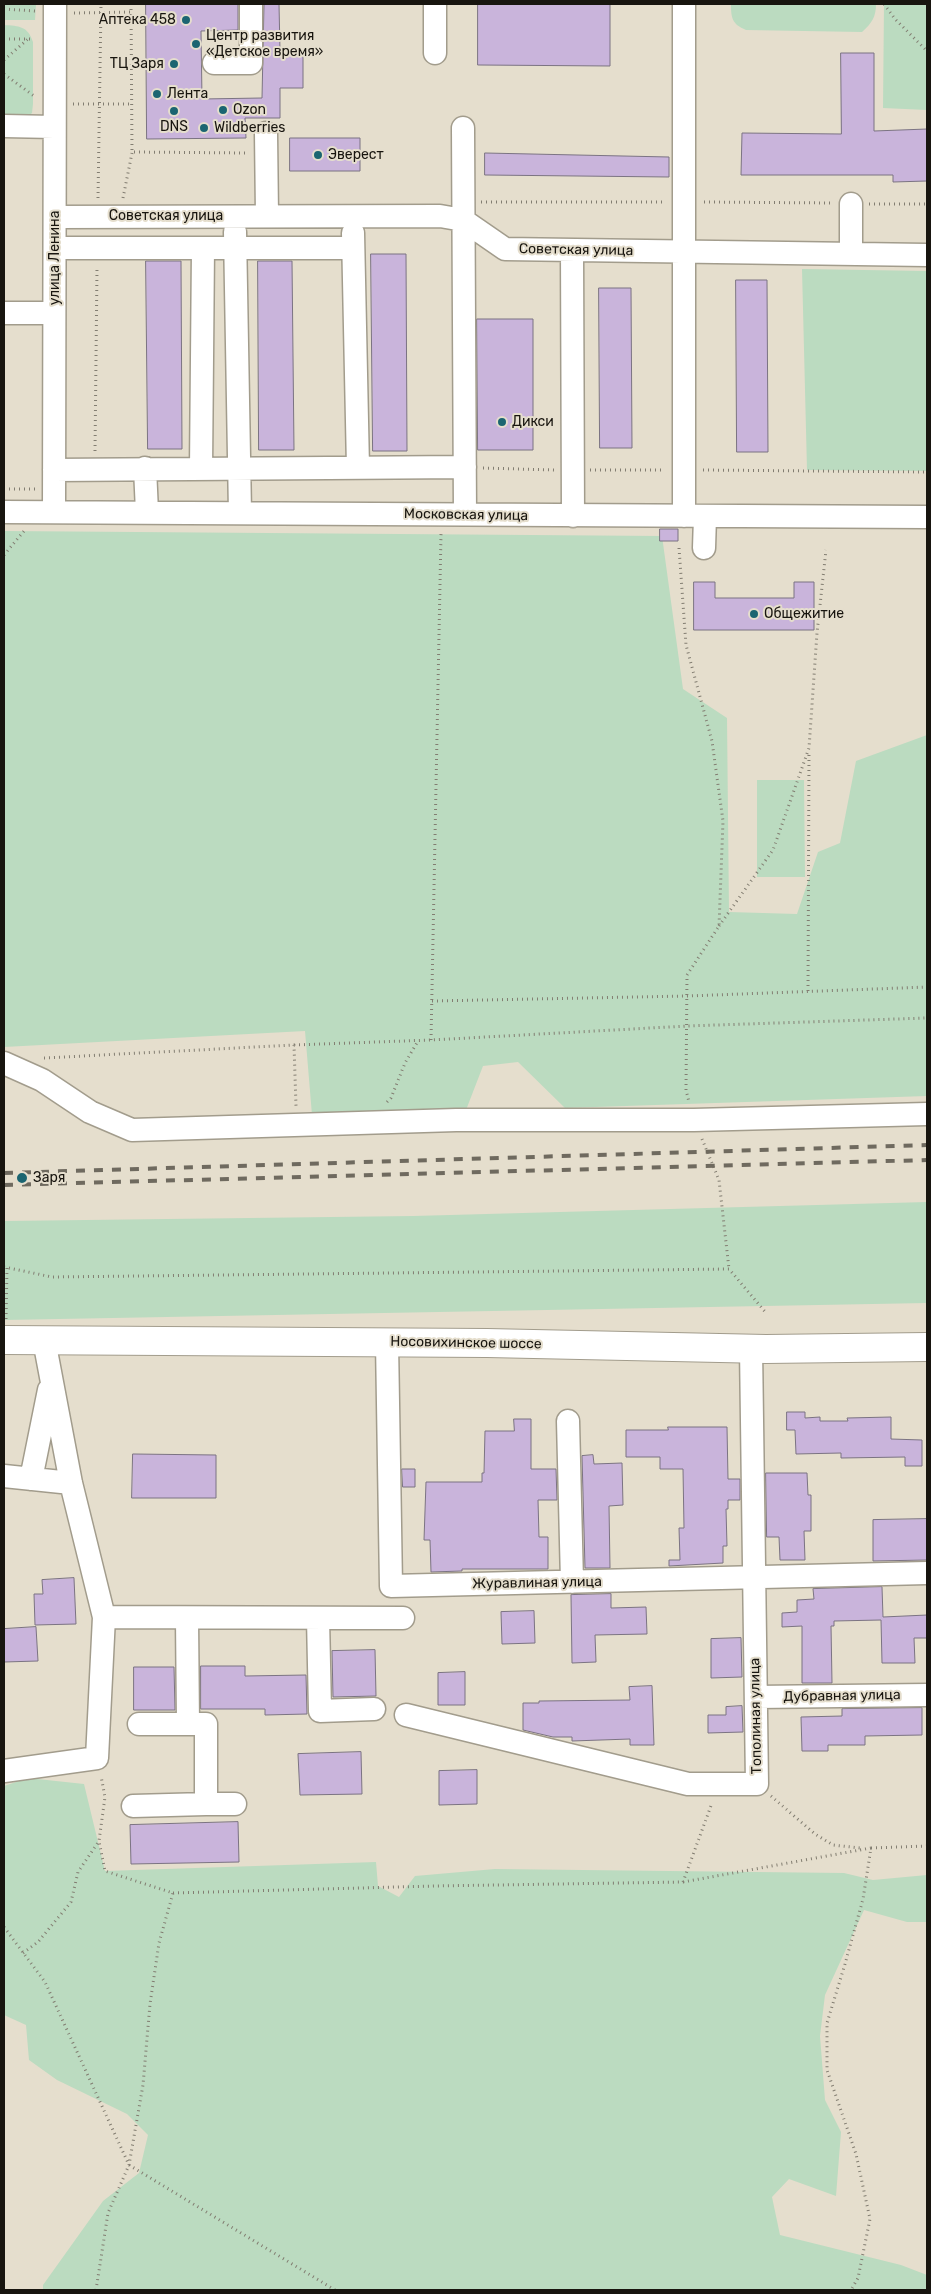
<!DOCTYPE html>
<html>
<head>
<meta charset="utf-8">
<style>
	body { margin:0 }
	#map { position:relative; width:931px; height:2294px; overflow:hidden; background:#e5decd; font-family:Rubik,sans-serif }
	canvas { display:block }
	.frame { position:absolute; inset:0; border:5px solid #18150f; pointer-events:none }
</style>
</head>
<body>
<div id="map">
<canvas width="931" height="2294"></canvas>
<div class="frame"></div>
</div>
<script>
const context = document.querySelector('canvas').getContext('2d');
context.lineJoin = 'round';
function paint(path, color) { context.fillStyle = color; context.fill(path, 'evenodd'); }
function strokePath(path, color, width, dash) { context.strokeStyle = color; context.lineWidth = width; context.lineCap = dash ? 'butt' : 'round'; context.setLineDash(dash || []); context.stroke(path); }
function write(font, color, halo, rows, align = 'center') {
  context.font = font + ' Rubik,sans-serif'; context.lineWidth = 4; context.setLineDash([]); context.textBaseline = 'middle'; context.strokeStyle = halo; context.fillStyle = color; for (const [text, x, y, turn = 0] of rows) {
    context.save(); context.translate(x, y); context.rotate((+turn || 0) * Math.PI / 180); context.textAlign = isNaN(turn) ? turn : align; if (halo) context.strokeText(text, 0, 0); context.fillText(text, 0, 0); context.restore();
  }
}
paint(new Path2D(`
	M4,4H36L35,20H4Z
	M731,4H876C876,17 872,23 862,32L746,30C732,24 731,18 731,4Z
	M884,4H927V110L883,108Z
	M4,25C19,26 28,26 33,42V104L32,113L24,120H4Z
	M802,269L927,271V471L807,470Z
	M4,531L662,536L683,689L727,718L729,912L797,914L818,852L840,843L856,761L927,735V1096L565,1108L518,1062L483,1066L466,1110L312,1115L305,1031L4,1047Z
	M757,780H804L805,877H757Z
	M927,1202V1303L4,1320V1221L413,1216Z
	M28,1778L84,1784L105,1871L376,1862L378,1886L399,1897L415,1876L495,1869L844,1873L873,1880L927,1875V1922H907L864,1910L825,1995L820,2036L825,2100L841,2132L836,2196L789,2179L772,2197L780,2235L901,2265L927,2275V2290H43V2285L103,2201L139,2173L148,2135L127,2114L57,2080L29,2060L26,2025L4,2015V1786Z`), '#bbdbc0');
const building = new Path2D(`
	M146,4H238V30L201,31L202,99L262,98L264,4H279L280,51H303V88H280V118H245L246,138L147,139Z
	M478,4H610V66L478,65Z
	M841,53H874V131L927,129V181L893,182V175H741L742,133L841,134Z
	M290,138H360V171H290Z
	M485,153L669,157V177L485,175Z
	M371,254H406L407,451H373Z
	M146,261H181L182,449H148Z
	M258,261H292L294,450H259Z
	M736,280H767L768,452H737Z
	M599,288H631L632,448H600Z
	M477,319H533V450H478Z
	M660,529H678V541H660Z
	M694,582H715V598H794V582H814V630H694Z
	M787,1412H805V1418L820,1417V1421H848L847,1418L891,1417V1439L922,1440V1466H905V1457L841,1458V1453L796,1454L795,1430H787Z
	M514,1419H531V1469H556L557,1500H538L539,1537H548V1569H462V1571L431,1572L430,1540H424L426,1482H482V1473H484L485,1431H514Z
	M668,1427H727L728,1479H740V1500H728V1509H726L727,1546H723V1563L669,1566V1560H680L679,1528H684L683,1469H660V1457H626V1430H668Z
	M133,1454L216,1455V1498H132Z
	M593,1455L594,1464L622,1463L623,1505L609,1506L610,1568H585L582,1456Z
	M402,1469H415V1487H403Z
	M766,1473H807L808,1495H811V1531H804L805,1560H780L779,1537H767Z
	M927,1519V1560L873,1561V1520Z
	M74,1578L76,1624L35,1625L34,1594H43L42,1580Z
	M882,1587L883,1617L927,1615V1638H914L915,1663H882L881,1620L834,1621V1626H831L832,1683H802V1626L782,1627V1613L797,1612V1600L814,1599L813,1589Z
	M611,1594V1608L646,1607L647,1634L595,1635L596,1662L572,1663L571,1595Z
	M534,1611L535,1643L502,1644L501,1612Z
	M36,1627L38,1661L4,1662V1629Z
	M741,1638L742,1677L711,1678V1639Z
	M375,1650L376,1696L333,1697L332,1651Z
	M201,1666H245V1676L306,1675L307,1714L265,1715V1709H201Z
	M134,1667H174L175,1710H134Z
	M465,1672V1705H438V1673Z
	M652,1686L654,1745H630V1739L572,1741V1737H553L523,1730V1703H539V1701L630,1700L629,1687Z
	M742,1706L743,1732L708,1733V1715H726V1707Z
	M922,1708V1735L865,1736V1745H828V1751H802L801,1717L842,1716V1709Z
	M361,1752L362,1794L300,1795L298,1754Z
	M477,1770V1804L439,1805V1771Z
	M238,1822L239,1862L131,1864L130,1825Z`);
paint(building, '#c9b4db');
strokePath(building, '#7b7382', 1);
const minor = new Path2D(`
	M435,4V53
	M684,4V516
	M214,63H251V4
	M4,126L54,127
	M463,128L465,514
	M266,133L267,216
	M851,204V254
	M55,217L440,216L463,220L505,249L927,255
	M235,232L240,513
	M353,233L358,468
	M55,248H353
	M572,250L573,516
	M4,313H54
	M145,468L147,512
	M201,468L203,248
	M54,470L465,467
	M4,512L927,517
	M54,512L55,4
	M704,548L705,517
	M4,1063L42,1080L90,1112L132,1130L456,1120H694L927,1114
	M44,1340L71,1483L104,1617L403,1618
	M387,1342L391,1586L927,1573
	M568,1421L572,1582
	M4,1476L71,1483
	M31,1479L49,1390
	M318,1618L320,1711L374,1709
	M756,1697L927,1695
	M406,1715L688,1784H757L751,1348
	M139,1724H188
	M4,1771L97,1758L104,1617
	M206,1804H235
	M133,1806L206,1804V1724H188L187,1619`);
const major = new Path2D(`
	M4,1340L487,1343L766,1349L927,1347`);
strokePath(minor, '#a29c8c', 25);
strokePath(major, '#a29c8c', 30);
strokePath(new Path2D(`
	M16,4V9
	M131,4L132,152L248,153
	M884,4L895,19L927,51
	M4,9L35,11
	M74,13L132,12
	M4,39H34
	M4,60L28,39
	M4,74L34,96
	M73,104H132
	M98,198L101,4
	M123,198L132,153
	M481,202H665
	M704,202L832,203
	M869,204H927
	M95,451L97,267
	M483,468L554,470
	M590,470H664
	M703,470L927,472
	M4,489H36
	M679,548L686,645L712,741L723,821L719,926L687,975L686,1090L689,1102
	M4,555L24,531
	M719,926L773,850L809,748L817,633L826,550
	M808,991L809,751
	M432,1001L687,996L927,987
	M431,1040L441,534
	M294,1045L431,1040L687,1026L927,1018
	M44,1058L294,1045L296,1106
	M387,1102L391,1098L405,1063L418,1041
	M702,1139L719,1180L729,1269
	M4,1267L52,1277L729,1269L767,1314
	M6,1319L7,1267
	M771,1796L815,1834L833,1845L860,1848
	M871,1848L927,1846
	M683,1882L871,1848L863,1899L845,1964L827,2023V2070L856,2154L870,2219L858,2278L851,2290
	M173,1893L434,1886L683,1882L712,1803
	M4,1927L45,1982L129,2165L335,2290
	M23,1953L38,1942L71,1902L78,1872L99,1841L105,1797L101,1776
	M96,2290L108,2213L129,2165L143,2085L150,2004L159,1943L173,1893L105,1871L99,1841`), '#827d71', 3, [1, 4]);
strokePath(minor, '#fff', 22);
strokePath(major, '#fff', 28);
strokePath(new Path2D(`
	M4,1173L927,1145
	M4,1185L927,1160`), '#6f6a5f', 4, [9, 9]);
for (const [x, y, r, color] of [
	[186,20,5,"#1b6571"],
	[196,44,5,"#1b6571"],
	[174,64,5,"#1b6571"],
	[157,94,5,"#1b6571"],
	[223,110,5,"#1b6571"],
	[174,111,5,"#1b6571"],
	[204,128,5,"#1b6571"],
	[318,155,5,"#1b6571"],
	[502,422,5,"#1b6571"],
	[754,614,5,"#1b6571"],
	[22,1178,6,"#1b6571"]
]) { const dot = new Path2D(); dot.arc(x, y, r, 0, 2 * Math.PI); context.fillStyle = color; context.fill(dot); strokePath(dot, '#e5decd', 2); }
write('14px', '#18150f', '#e5decd', [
	["Аптека 458",176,20,"right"],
	["Центр развития",206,36],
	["«Детское время»",206,52],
	["ТЦ Заря",164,64,"right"],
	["Лента",167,94],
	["Ozon",233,110],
	["DNS",174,127,"center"],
	["Wildberries",214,128],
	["Эверест",328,155],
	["Дикси",512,422],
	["Общежитие",764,614],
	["Заря",33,1178]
], 'left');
write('14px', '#18150f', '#e5decd', [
	["Советская улица",166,216],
	["Советская улица",576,250,1],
	["улица Ленина",55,258,-90],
	["Московская улица",466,515,1],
	["Носовихинское шоссе",466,1343,1],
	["Журавлиная улица",537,1583,-1],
	["Дубравная улица",842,1696,-1],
	["Тополиная улица",756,1716,-91]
]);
</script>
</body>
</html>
